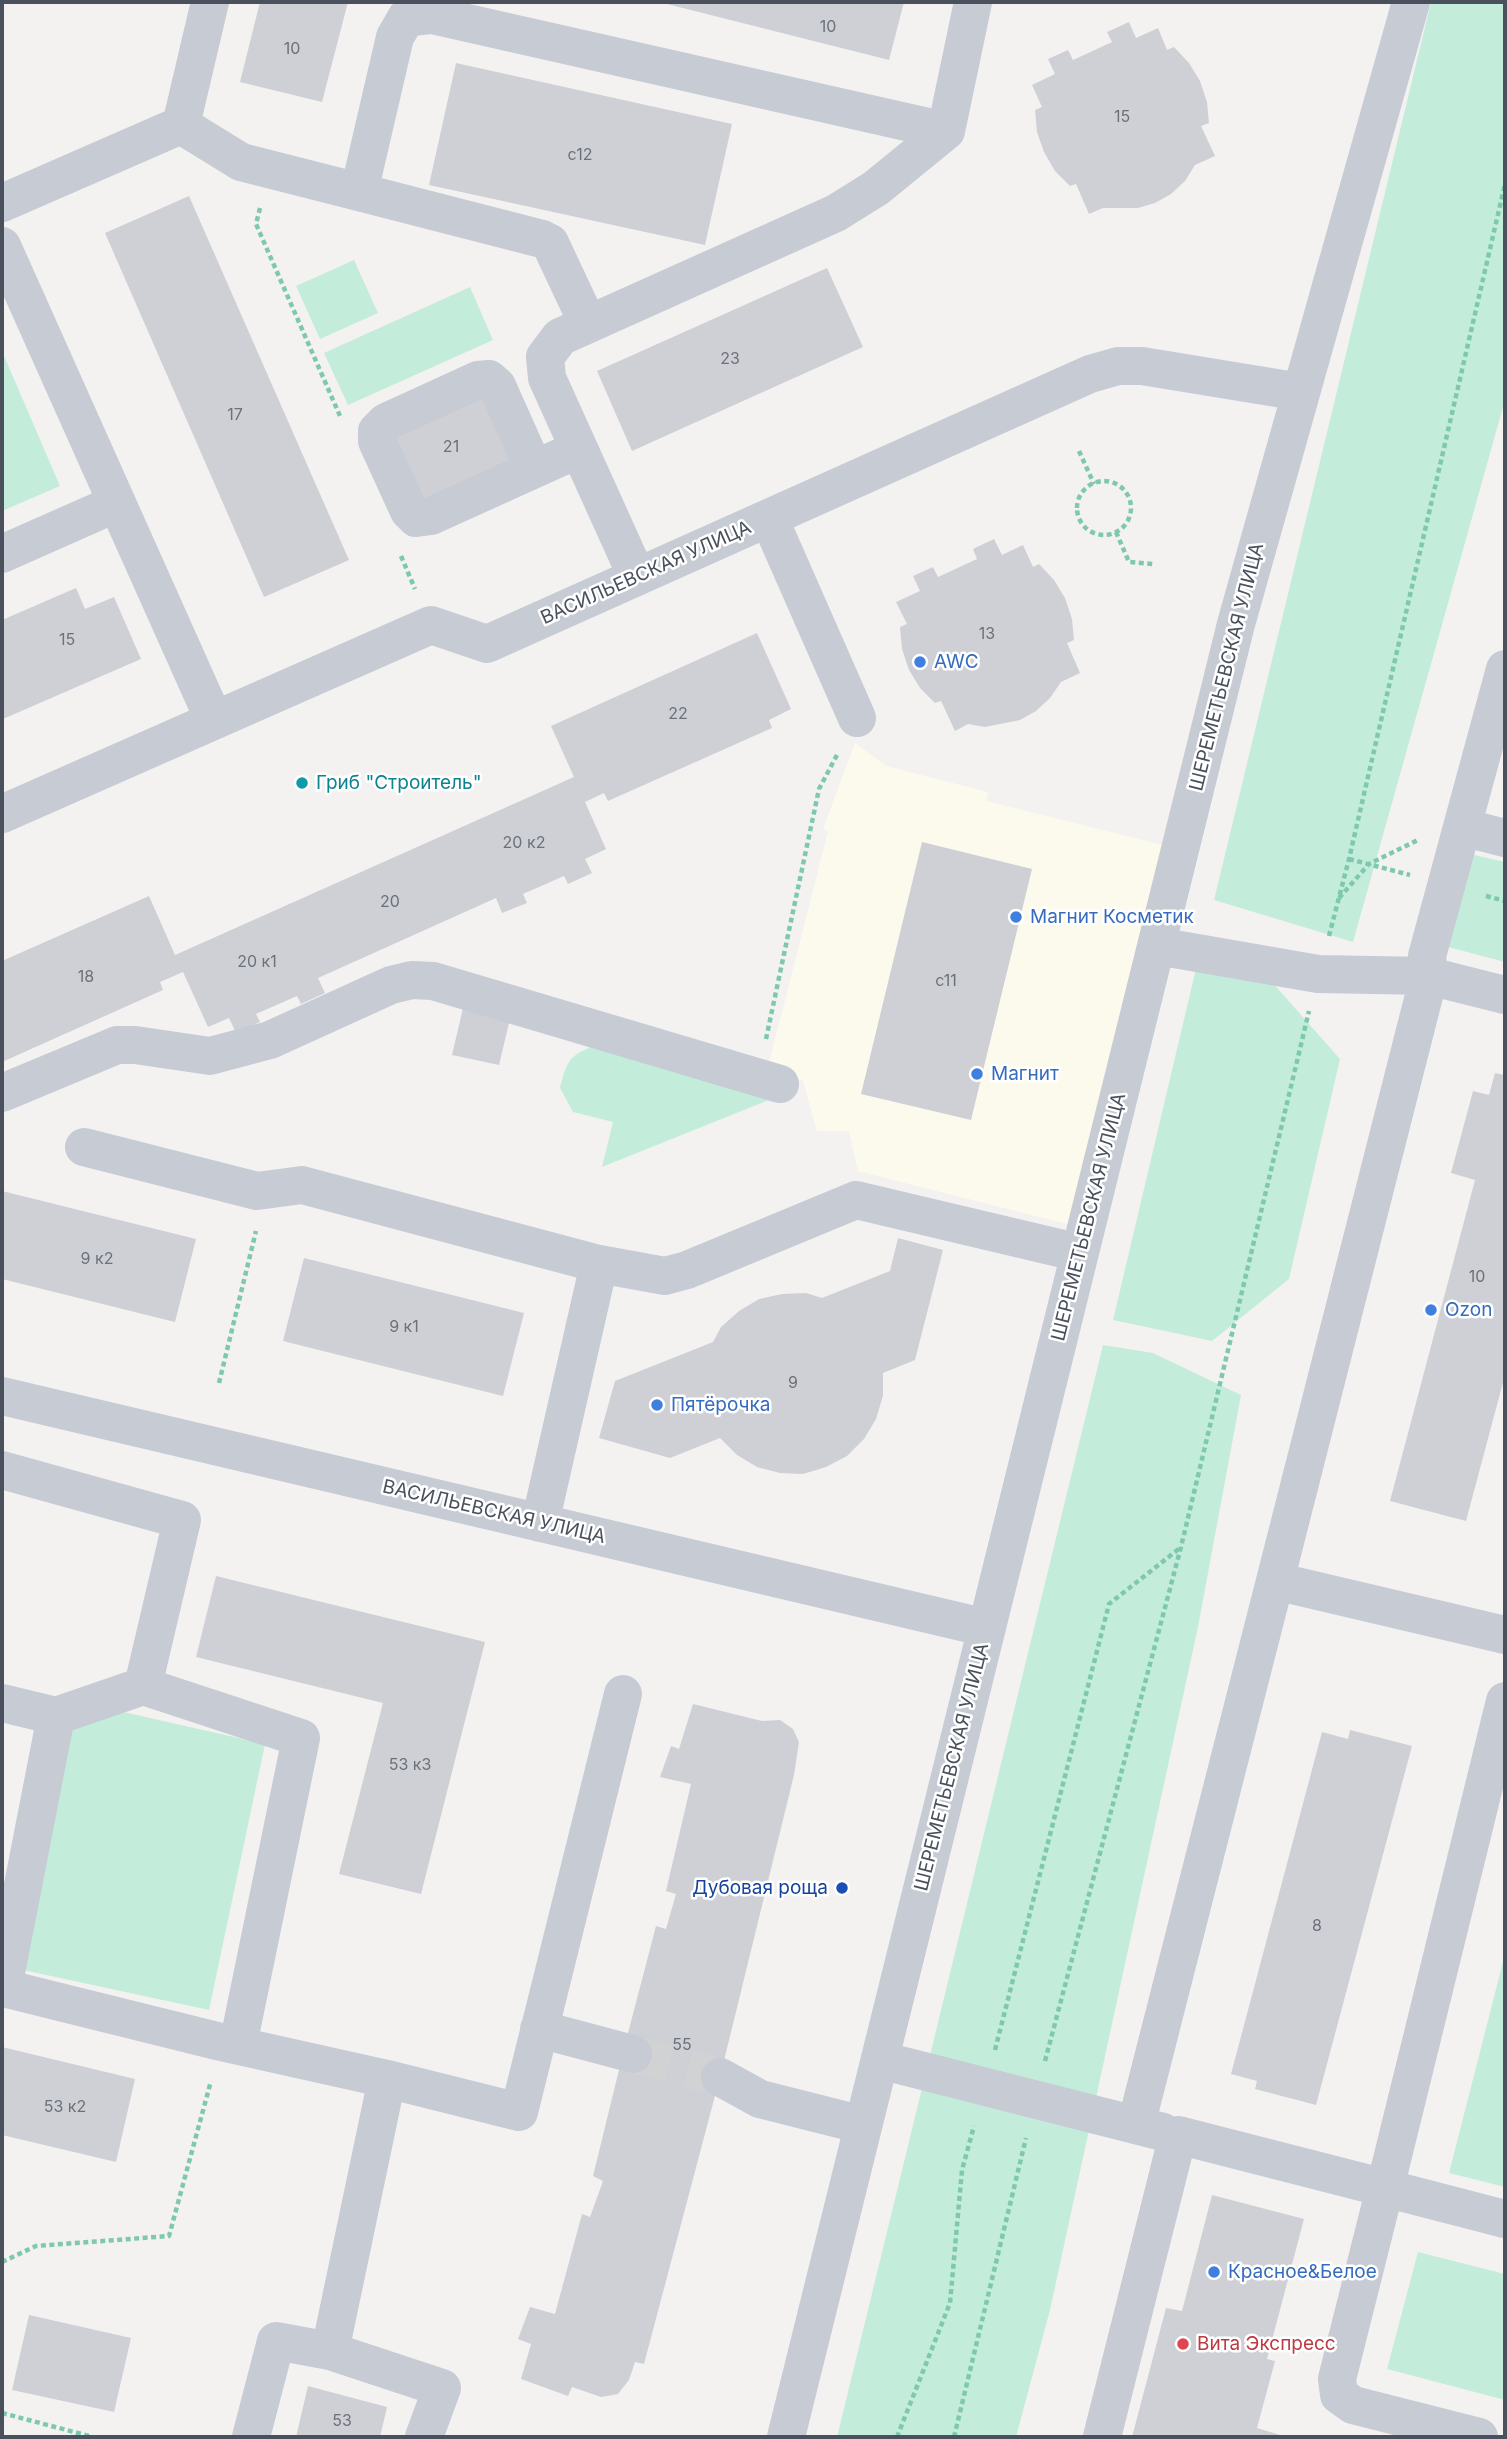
<!DOCTYPE html>
<html>
<head>
<meta charset="utf-8">
<style>
	body { margin:0 }
	#map { position:relative; width:1507px; height:2439px; overflow:hidden; background:#f3f2f1; font-family:Inter,sans-serif }
	canvas { display:block }
	.frame { position:absolute; inset:0; border:4px solid #4a515d; pointer-events:none }
</style>
</head>
<body>
<div id="map">
<canvas width="1507" height="2439"></canvas>
<div class="frame"></div>
</div>
<script>
const context = document.querySelector('canvas').getContext('2d');
context.lineJoin = 'round';
function paint(path, color) { context.fillStyle = color; context.fill(path, 'evenodd'); }
function strokePath(path, color, width, dash) { context.strokeStyle = color; context.lineWidth = width; context.lineCap = dash ? 'butt' : 'round'; context.setLineDash(dash || []); context.stroke(path); }
function write(font, color, halo, rows, align = 'center') {
  context.font = font + ' Inter,sans-serif'; context.lineWidth = 5; context.setLineDash([]); context.textBaseline = 'middle'; context.strokeStyle = halo; context.fillStyle = color; for (const [text, x, y, turn = 0] of rows) {
    context.save(); context.translate(x, y); context.rotate((+turn || 0) * Math.PI / 180); context.textAlign = isNaN(turn) ? turn : align; if (halo) context.strokeText(text, 0, 0); context.fillText(text, 0, 0); context.restore();
  }
}
paint(new Path2D(`
	M855,743L886,766L988,792L986,801L1167,846L1071,1225L858,1171L849,1131H817L803,1081L768,1067L828,832L823,829Z`), '#fbfaed');
paint(new Path2D(`
	M1431,2H1505V400L1353,942L1214,900Z
	M354,260L378,313L320,339L296,286Z
	M470,287L493,340L348,405L324,353Z
	M2,351L60,486L2,511Z
	M1453,850L1505,862V962L1429,942Z
	M1203,939L1271,981L1340,1059L1289,1279L1212,1341L1113,1320Z
	M592,1047L769,1100L602,1167L613,1122L573,1112L560,1088C566,1065 568,1055 592,1047Z
	M1103,1345L1153,1353L1241,1395L1198,1627L1050,2310L1016,2437H837Z
	M106,1708L265,1744L209,2010L23,1970L71,1728Z
	M1505,1954V2187L1449,2173Z
	M1418,2252L1505,2274V2400L1387,2369Z`), '#c4ecdb');
paint(new Path2D(`
	M260,2H348L322,102L240,82Z
	M659,2H904L889,60Z
	M1129,22L1136,38L1158,28L1167,50L1174,47L1189,63L1200,81L1207,102L1209,123L1201,126L1215,156L1195,165L1185,181L1171,194L1155,203L1138,208H1103L1089,214L1076,184L1070,186L1055,171L1044,152L1037,132L1035,110L1042,107L1032,85L1055,74L1048,59L1068,50L1073,60L1112,42L1107,32Z
	M456,63L732,124L705,245L429,185Z
	M189,196L349,560L264,597L105,233Z
	M827,268L863,347L632,451L597,371Z
	M482,394L512,461L421,501L391,433Z
	M994,539L1002,555L1023,545L1033,567L1039,564L1054,580L1065,598L1072,619L1074,640L1067,643L1080,673L1061,682L1050,698L1036,711L1020,720L985,727L968,724L955,731L941,701L935,703L920,688L909,670L902,649L900,627L907,624L896,602L920,591L913,576L933,567L938,577L977,559L973,549Z
	M76,588L85,609L114,597L141,659L3,719L2,620Z
	M757,633L791,709L769,720L772,728L608,801L604,793L585,802L606,849L585,859L592,873L568,884L564,876L523,894L527,903L502,913L496,898L338,969L318,978L325,993L301,1004L297,996L256,1014L260,1022L236,1033L229,1018L208,1027L183,972L160,982L163,990L2,1062V961L149,896L175,955L574,777L551,726Z
	M922,842L1032,869L971,1120L861,1094Z
	M463,1008L510,1019L499,1065L452,1055Z
	M1495,1073L1505,1075V1375L1466,1521L1390,1501L1475,1180L1451,1173L1473,1091L1489,1095Z
	M2,1191L196,1239L175,1322L2,1279Z
	M898,1238L943,1250L915,1360L883,1373V1396L876,1419L864,1439L847,1456L826,1467L803,1474L780,1473L757,1467L737,1455L720,1438L670,1458L599,1438L615,1381L713,1342L721,1327L739,1311L759,1299L782,1294L806,1293L822,1298L890,1271Z
	M304,1258L524,1313L503,1396L283,1341Z
	M216,1576L485,1642L421,1894L339,1874L383,1703L196,1657Z
	M693,1704L762,1721L780,1720L793,1729L799,1742L794,1775L720,2077L644,2364L635,2362L629,2380L618,2394L601,2397L572,2387L568,2396L521,2379L531,2344L518,2339L530,2307L555,2314L582,2214L590,2217L603,2181L593,2176L628,2033L656,1926L666,1929L676,1894L666,1891L691,1784L660,1777L671,1746L679,1749Z
	M1350,1730L1412,1746L1316,2105L1255,2089L1257,2081L1231,2074L1322,1732L1348,1739Z
	M2,2047L135,2079L116,2162L2,2135Z
	M1212,2195L1304,2219L1267,2359L1275,2361L1257,2428L1287,2437H1132L1166,2308L1182,2311Z
	M29,2315L131,2338L114,2412L12,2390Z
	M308,2386L387,2407L380,2437H296Z`), '#cfd0d5');
strokePath(new Path2D(`
	M633,2054L720,2077`), '#d1d2d3', 38, [38, 19]);
strokePath(new Path2D(`
	M260,208L256,224L340,416
	M1079,451L1094,484
	M1077 508a27 27 0 1 1 54 0a27 27 0 1 1-54 0Z
	M1116,532L1129,562L1153,564
	M401,556L415,589
	M1349,859L1410,875
	M1486,896L1505,901
	M1339,898L1369,864L1418,840
	M1329,936L1349,859L1505,184
	M766,1039L819,789L838,753
	M219,1383L256,1231
	M995,2050L1109,1604L1180,1548
	M1045,2061L1181,1547L1309,1011
	M2,2262L36,2246L169,2236L211,2081
	M2,2413L93,2437
	M897,2437L950,2303L962,2170L974,2126
	M954,2437L1026,2138`), '#7fc8b0', 4.5, [5, 3.5]);
strokePath(new Path2D(`
	M181,125L241,162L359,192L395,37L406,18L432,15L946,131L973,2
	M181,125L210,2
	M359,192L542,239L550,243L588,324
	M2,203L181,125
	M2,246L214,720
	M534,469L497,386L489,379L478,380L386,422L377,431V441L409,511L416,518L431,516L579,449
	M769,518L857,718
	M2,554L117,503
	M637,577L547,378L545,357L560,337L836,213L876,188L946,131
	M1505,669L1427,956L1429,976L1275,1581L1505,1635
	M2,814L431,625L487,644L1090,374L1118,366H1142L1301,392
	M1462,827L1505,838
	M1157,946L1318,974L1429,976L1505,995
	M2,1093L117,1045H135L210,1056L270,1040L391,985L412,980L433,981L780,1084
	M84,1147L257,1191L302,1185L599,1264L540,1523
	M599,1264L665,1276L687,1270L856,1200L1080,1253
	M2,1396L987,1628
	M2,1470L182,1520L143,1686
	M1505,1701L1385,2188L1505,2219
	M2,1703L56,1716
	M539,2029L633,2054
	M238,2045L301,1738L143,1686L56,1716L3,1988L221,2042L387,2079
	M880,2060L1163,2132
	M720,2077L760,2099L863,2125
	M1136,2125L1275,1581
	M330,2351L387,2079L519,2112L623,1694
	M251,2437L276,2341L330,2351L442,2388L424,2437
	M786,2437L1236,624L1411,2
	M1102,2437L1178,2135L1385,2188L1337,2379L1339,2395L1353,2405L1479,2437`), '#c6cbd4', 38);
for (const [x, y, r, color] of [
	[920,662,7,"#3f7fe0"],
	[302,783,7,"#0f9aa8"],
	[1016,917,7,"#3f7fe0"],
	[977,1074,7,"#3f7fe0"],
	[1431,1310,7,"#3f7fe0"],
	[657,1405,7,"#3f7fe0"],
	[842,1888,7,"#1a4fb4"],
	[1214,2272,7,"#3f7fe0"],
	[1183,2344,7,"#e0444e"]
]) { const dot = new Path2D(); dot.arc(x, y, r, 0, 2 * Math.PI); context.fillStyle = color; context.fill(dot); strokePath(dot, '#fff', 2.5); }
write('16px', '#6b717b', null, [
	["10",828,27],
	["10",292,49],
	["15",1122,117],
	["с12",580,155],
	["23",730,359],
	["17",235,415],
	["21",451,447],
	["13",987,634],
	["15",67,640],
	["22",678,714],
	["20 к2",524,843],
	["20",390,902],
	["20 к1",257,962],
	["18",86,977],
	["с11",946,981],
	["9 к2",97,1259],
	["10",1477,1277],
	["9 к1",404,1327],
	["9",793,1383],
	["53 к3",410,1765],
	["8",1317,1926],
	["55",682,2045],
	["53 к2",65,2107],
	["53",342,2421]
]);
write('19px', '#4a515d', '#fff', [
	["ВАСИЛЬЕВСКАЯ УЛИЦА",646,573,-24],
	["ШЕРЕМЕТЬЕВСКАЯ УЛИЦА",1227,667,-76],
	["ШЕРЕМЕТЬЕВСКАЯ УЛИЦА",1089,1217,-76],
	["ВАСИЛЬЕВСКАЯ УЛИЦА",494,1512,13],
	["ШЕРЕМЕТЬЕВСКАЯ УЛИЦА",952,1767,-76]
]);
write('19px', '#366cbe', '#fff', [
	["AWC",934,662],
	["Магнит Косметик",1030,917],
	["Магнит",991,1074],
	["Ozon",1445,1310],
	["Пятёрочка",671,1405],
	["Красное&Белое",1228,2272]
], 'left');
write('19px', '#0d838f', '#fff', [
	["Гриб \"Строитель\"",316,783]
], 'left');
write('19px', '#164399', '#fff', [
	["Дубовая роща",828,1888]
], 'right');
write('19px', '#be3a42', '#fff', [
	["Вита Экспресс",1197,2344]
], 'left');
</script>
</body>
</html>
